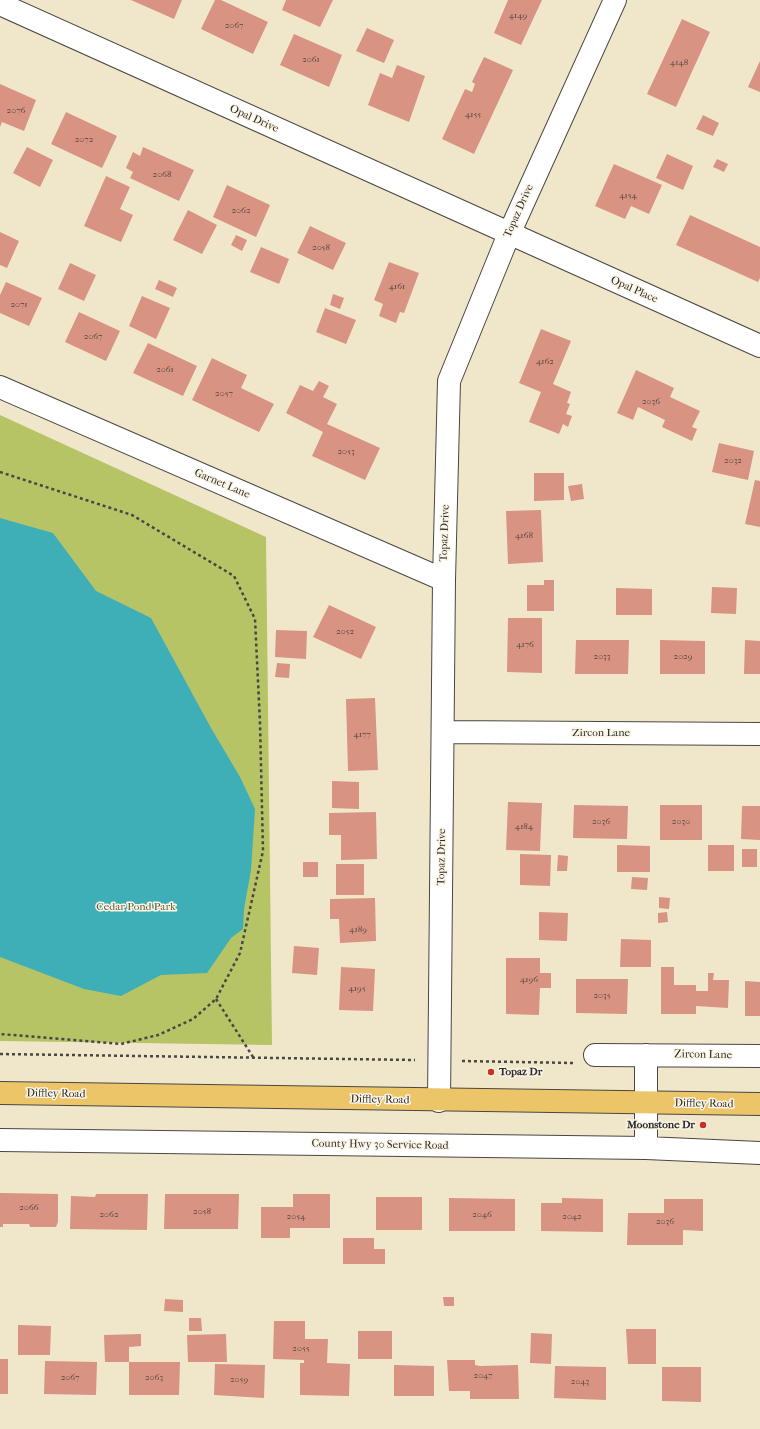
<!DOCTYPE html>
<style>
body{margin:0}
canvas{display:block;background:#f0e7ca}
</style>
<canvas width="760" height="1429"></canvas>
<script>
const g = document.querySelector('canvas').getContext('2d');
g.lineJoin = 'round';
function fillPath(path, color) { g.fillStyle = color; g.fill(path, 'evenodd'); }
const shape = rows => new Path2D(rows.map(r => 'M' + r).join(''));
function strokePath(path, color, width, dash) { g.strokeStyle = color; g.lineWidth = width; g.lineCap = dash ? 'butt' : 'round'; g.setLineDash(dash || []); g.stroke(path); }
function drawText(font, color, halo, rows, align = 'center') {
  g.font = font + ' "IM FELL French Canon",serif'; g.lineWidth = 3; g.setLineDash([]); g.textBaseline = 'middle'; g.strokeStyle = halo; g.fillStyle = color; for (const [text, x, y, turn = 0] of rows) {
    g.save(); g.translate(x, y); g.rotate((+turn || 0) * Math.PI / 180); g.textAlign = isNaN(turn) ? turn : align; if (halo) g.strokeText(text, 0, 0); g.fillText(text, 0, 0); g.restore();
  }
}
const green = shape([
 [0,415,266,537,272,1045,0,1041]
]);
const water = shape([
 [0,518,53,533,96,591,151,618,211,728,240,777,255,809,251,870,244,909,243,929,231,938,207,973,161,975,121,996,84,989,0,957]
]);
const building = shape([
 [131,0,182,0,174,19],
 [215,0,221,0,268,22,253,54,201,29],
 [286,0,333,0,320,27,282,10],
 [508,0,542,0,521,45,494,33],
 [682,19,710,32,676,107,647,94],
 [367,28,394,40,384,63,356,51],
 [294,34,342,55,329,87,280,65],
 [484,57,513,70,474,154,442,139,465,89,472,92,475,84,472,82],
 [760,61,760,92,748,87],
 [397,65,425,76,409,122,368,105,380,73,392,78],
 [0,84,36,100,24,131,2,122,0,127],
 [66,112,117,136,102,168,51,144],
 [703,115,719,123,713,136,696,129],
 [27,147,53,160,40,187,13,173],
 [143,147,194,170,179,201,130,178,133,172,126,168,133,152,140,156],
 [667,154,693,166,683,190,656,178],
 [717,159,728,164,724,172,713,167],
 [614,164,662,185,649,214,631,206,625,219,595,206],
 [106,176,130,187,120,209,133,215,121,242,84,226],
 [227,185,270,205,256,237,213,217],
 [188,210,217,225,202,254,173,240],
 [690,215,760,247,760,278,758,282,676,245],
 [310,226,346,243,333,270,297,253],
 [0,232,19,241,7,268,0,265],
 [236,235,247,240,242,251,231,245],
 [261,247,289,259,279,284,250,272],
 [389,262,419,273,404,313,400,312,396,323,379,316,383,304,374,300],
 [70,263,96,275,84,301,58,289],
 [159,280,177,288,173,297,155,289],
 [6,282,42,298,29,326,0,313,0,295],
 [333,294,344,298,340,309,330,305],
 [142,296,170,308,156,339,129,326],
 [325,308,356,320,346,344,316,332],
 [79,312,120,331,106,361,65,342],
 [541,329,571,341,553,384,571,392,567,403,570,404,566,414,572,416,568,427,563,424,559,434,529,422,541,392,519,383],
 [148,343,197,366,183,396,133,373],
 [212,358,247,375,241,388,274,404,259,432,192,400],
 [636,370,674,388,670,397,700,411,692,427,697,429,692,441,662,427,665,420,638,407,633,420,617,413],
 [319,381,329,386,323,397,337,404,327,424,380,448,365,480,312,456,323,432,286,413,300,385,313,391],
 [719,443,754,451,748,480,712,472],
 [534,473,564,473,564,500,534,501],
 [755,480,760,481,760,527,745,524],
 [582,484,584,499,571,501,568,486],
 [541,510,543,562,508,564,506,511],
 [544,580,554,580,554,611,527,611,527,585,544,585],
 [712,587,737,588,736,614,711,613],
 [616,588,652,589,652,615,616,615],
 [329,605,376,627,361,659,313,637],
 [508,618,542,618,542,673,507,672],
 [276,630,307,631,306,659,275,657],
 [576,640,629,640,628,674,575,674],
 [660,640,705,641,705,674,660,674],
 [745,640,760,641,760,674,744,674],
 [277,663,290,664,289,678,275,677],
 [375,698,378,770,348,771,346,699],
 [332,781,359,782,359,809,332,808],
 [508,802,542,803,540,851,506,850],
 [574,805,628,806,627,839,573,838],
 [660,805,702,805,702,840,660,840],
 [742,806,760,806,760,840,741,839],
 [376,812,377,859,341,860,341,835,329,835,329,813],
 [617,845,650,846,650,872,617,872],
 [708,845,734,845,734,871,708,871],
 [742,849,757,849,757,867,742,867],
 [520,854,551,855,550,886,520,885],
 [558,855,568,856,567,871,557,871],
 [303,862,318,862,318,877,303,877],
 [336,864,364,864,364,895,336,895],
 [632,877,648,878,647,890,631,889],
 [659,897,670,898,669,909,659,908],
 [375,898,376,941,340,943,339,919,330,919,330,899],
 [539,912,568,913,567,941,539,940],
 [667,912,668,922,658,923,658,913],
 [621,939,651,940,651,967,620,967],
 [294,946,319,948,317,975,292,973],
 [506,958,540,958,540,973,551,973,551,988,540,988,539,1015,506,1014],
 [341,967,375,969,373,1011,339,1010],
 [661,967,674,967,674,985,696,985,696,991,708,991,708,973,714,973,713,980,729,980,728,1008,696,1006,696,1014,661,1014],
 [576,979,628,979,627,1014,576,1013],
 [745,981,760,982,760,1016,745,1016],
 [0,1193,58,1194,58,1222,56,1227,30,1227,29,1224,3,1224,3,1227,0,1227],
 [96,1194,148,1194,147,1230,70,1229,71,1196,95,1197],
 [165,1194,239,1194,238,1229,164,1229],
 [293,1194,330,1194,330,1228,290,1228,290,1238,261,1238,261,1207,293,1207],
 [376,1197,422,1197,422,1230,376,1230],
 [449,1198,515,1199,515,1231,449,1231],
 [562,1198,603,1199,603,1232,541,1231,541,1203,562,1203],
 [664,1199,703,1199,703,1231,683,1230,683,1245,627,1245,628,1213,664,1213],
 [343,1238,374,1238,374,1249,385,1249,385,1264,343,1264],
 [443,1297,454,1297,454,1306,444,1306],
 [165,1299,183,1300,183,1312,164,1311],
 [189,1318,201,1318,202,1331,189,1331],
 [274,1321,305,1321,305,1339,328,1339,327,1363,350,1364,349,1396,300,1395,300,1363,304,1363,304,1360,273,1359],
 [18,1325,51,1326,50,1355,18,1355],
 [626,1329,656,1329,656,1364,628,1364],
 [358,1331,392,1331,392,1359,358,1359],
 [531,1333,552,1334,551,1364,530,1363],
 [141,1334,141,1346,129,1347,129,1362,105,1362,104,1335],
 [226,1334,227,1362,188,1362,187,1335],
 [0,1359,8,1359,8,1394,0,1394],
 [447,1360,475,1360,475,1365,480,1366,518,1365,519,1399,470,1399,470,1391,449,1391],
 [45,1361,97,1362,96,1395,44,1394],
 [129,1362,180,1362,179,1395,129,1395],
 [215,1364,265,1365,264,1398,214,1395],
 [394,1365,434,1366,434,1396,394,1396],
 [555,1366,606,1367,606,1400,554,1398],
 [662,1367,701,1367,701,1402,662,1401]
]);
const path = shape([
 [0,472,132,515,234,576,255,619,260,723,263,851,240,953,216,999,193,1019,158,1035,121,1044,0,1034],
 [216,999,253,1057],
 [0,1054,415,1060],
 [462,1061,573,1063]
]);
const minor = shape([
 [0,4,760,346],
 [0,387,444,580],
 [443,732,760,734],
 [595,1055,760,1056],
 [439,1101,444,580,449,381,509,234,615,0],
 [0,1140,646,1148,760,1153],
 [646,1148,646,1055]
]);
const major = shape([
 [0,1093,760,1104]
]);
const markers = [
 [491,1072,4,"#c8321e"],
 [703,1125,4,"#c8321e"]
];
const numberNames = [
 ["4149",518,16],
 ["2067",234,26],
 ["2061",311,60],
 ["4148",679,63],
 ["2076",16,111],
 ["4155",473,115],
 ["2072",84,140],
 ["2068",162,175],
 ["4154",628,196],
 ["2062",241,211],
 ["2058",321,248],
 ["4161",397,287],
 ["2071",19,305],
 ["2067",93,337],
 ["4162",545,362],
 ["2061",165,370],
 ["2057",224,394],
 ["2036",651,402],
 ["2053",346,452],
 ["2032",733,461],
 ["4168",524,536],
 ["2052",345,632],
 ["4176",525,645],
 ["2033",602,657],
 ["2029",683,657],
 ["4177",362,735],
 ["2036",601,822],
 ["2030",681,822],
 ["4184",524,827],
 ["4189",358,930],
 ["4196",529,980],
 ["4195",357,989],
 ["2035",602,996],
 ["2066",29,1208],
 ["2058",202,1212],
 ["2062",109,1215],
 ["2046",482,1215],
 ["2054",296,1217],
 ["2042",572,1217],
 ["2036",665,1222],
 ["2055",301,1349],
 ["2047",483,1376],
 ["2067",70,1378],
 ["2063",154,1378],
 ["2059",239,1380],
 ["2043",580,1382]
];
const streetNames = [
 ["Opal Drive",254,119,24],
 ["Topaz Drive",519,211,-66],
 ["Opal Place",634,290,24],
 ["Garnet Lane",222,484,23],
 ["Topaz Drive",445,533,-88],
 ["Zircon Lane",601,733],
 ["Topaz Drive",442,857,-89],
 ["Zircon Lane",703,1055,1],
 ["Diffley Road",56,1094,1],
 ["Diffley Road",380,1100,1],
 ["Diffley Road",704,1104,1],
 ["County Hwy 30 Service Road",380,1145,1]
];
const parkNames = [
 ["Cedar Pond Park",136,907]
];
const poiNames = [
 ["Topaz Dr",499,1072],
 ["Moonstone Dr",695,1125,"right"]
];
fillPath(green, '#b6c466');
fillPath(water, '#3eaeb7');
fillPath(building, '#d89383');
strokePath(minor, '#494743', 24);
strokePath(major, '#494743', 24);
strokePath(path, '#494743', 2.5, [3, 3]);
strokePath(minor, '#fff', 22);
strokePath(major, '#edc569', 22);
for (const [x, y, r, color] of markers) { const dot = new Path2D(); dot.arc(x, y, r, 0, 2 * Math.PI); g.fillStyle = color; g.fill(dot); strokePath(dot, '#fcf5e5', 1.5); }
drawText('9px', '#564541', null, numberNames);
drawText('11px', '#2b2b2b', '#fcf5e5', streetNames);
drawText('11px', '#55593d', '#fcf5e5', parkNames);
drawText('bold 11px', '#2b2b2b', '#fcf5e5', poiNames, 'left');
</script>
